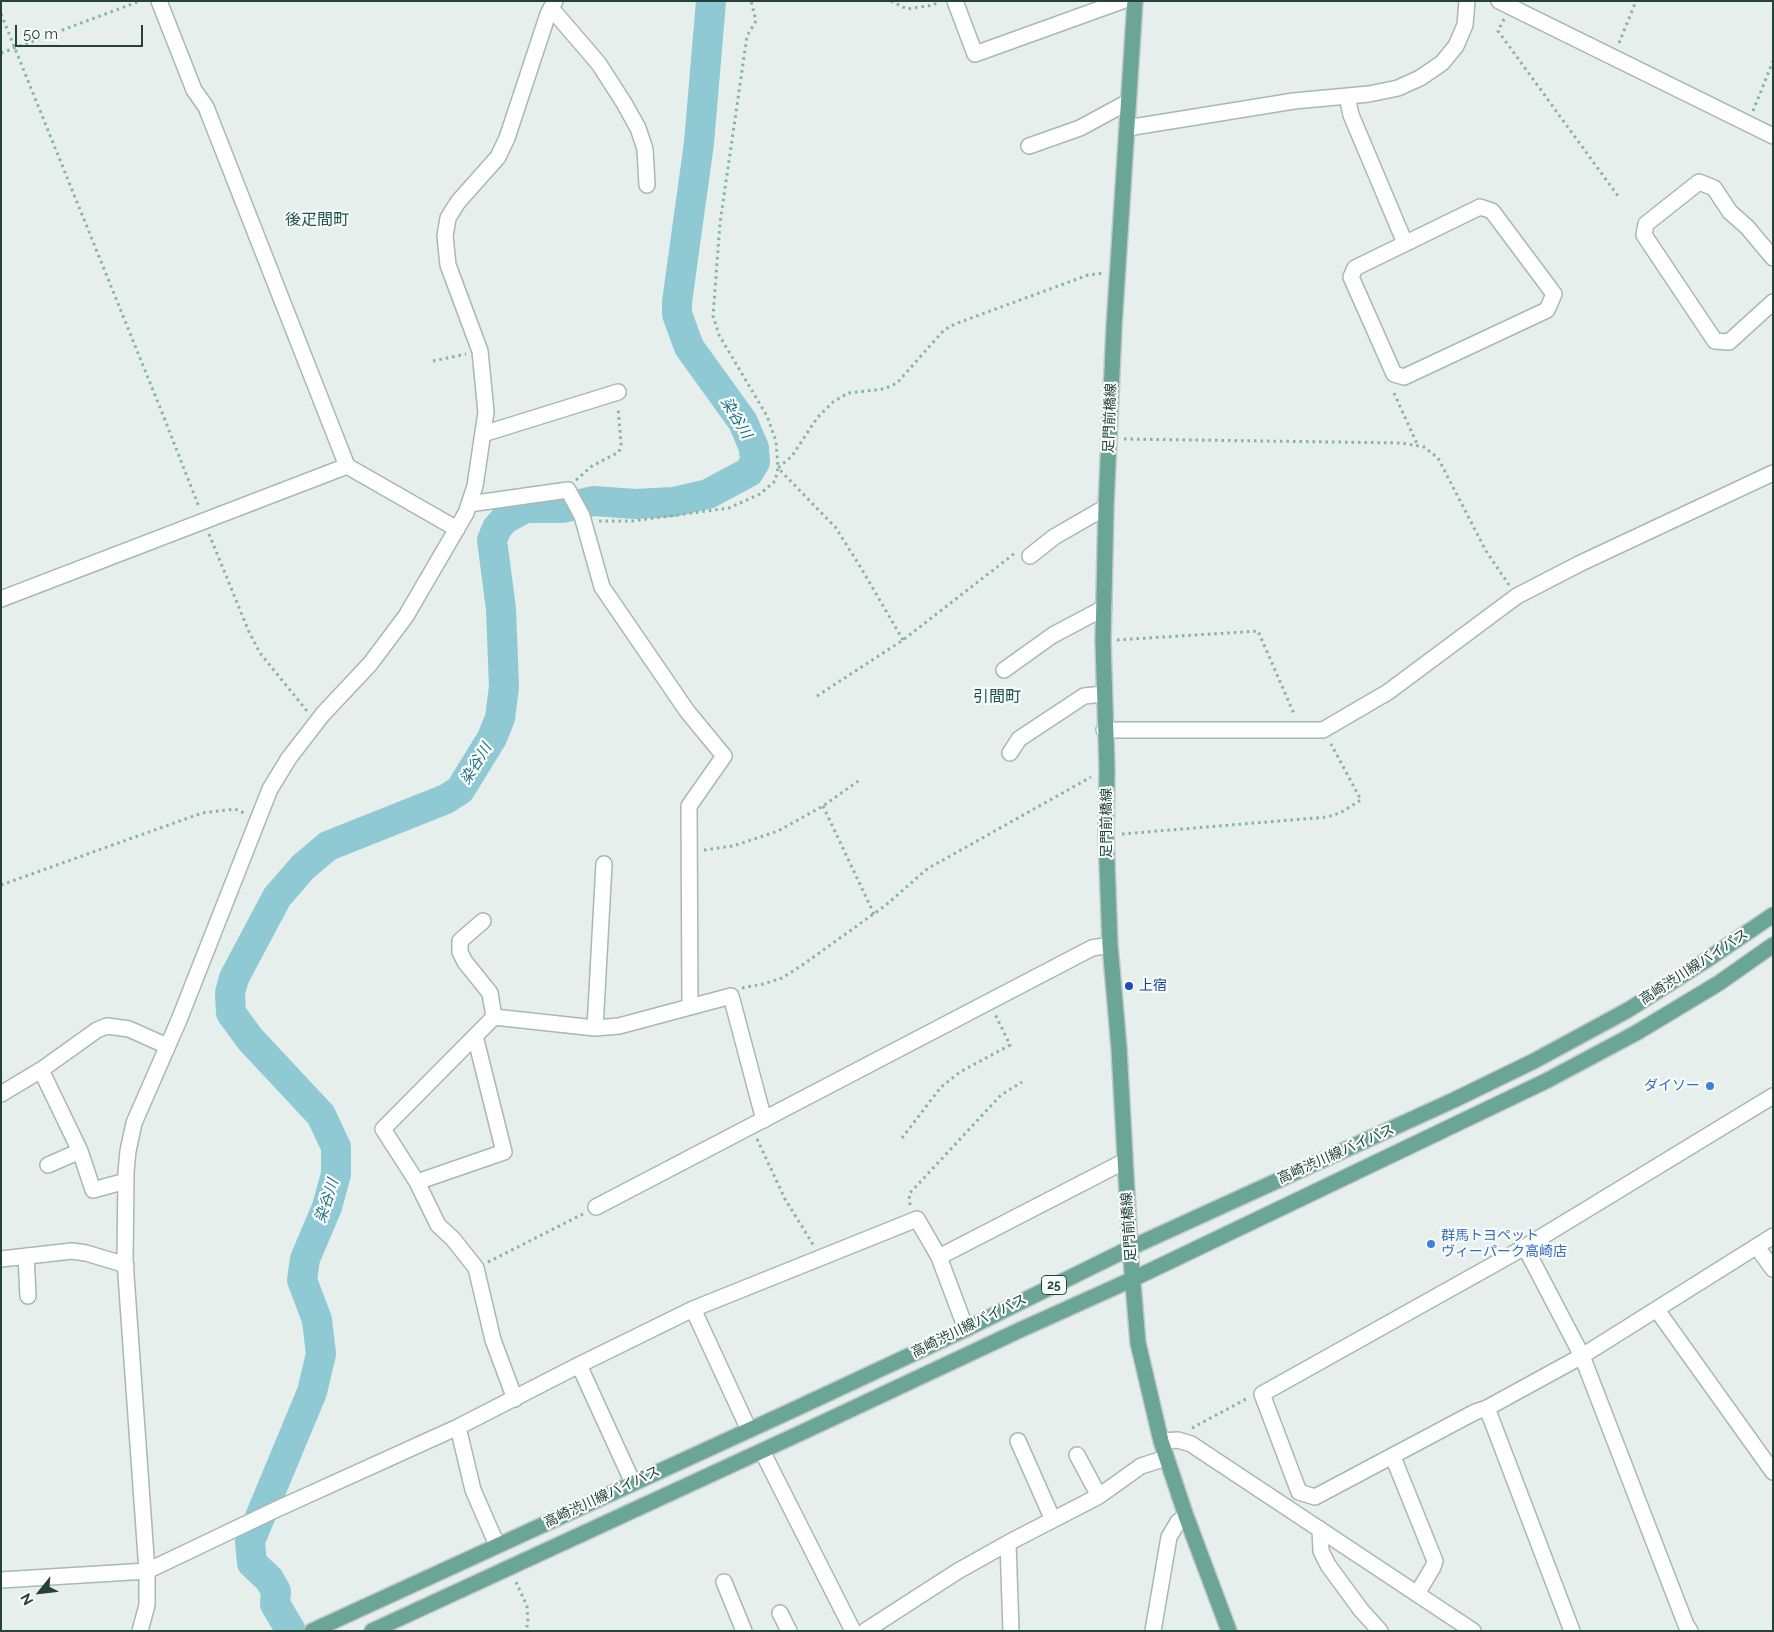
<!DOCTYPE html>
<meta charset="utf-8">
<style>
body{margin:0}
#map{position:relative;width:1774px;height:1632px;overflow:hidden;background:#e6efeb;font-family:Raleway,sans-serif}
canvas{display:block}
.frame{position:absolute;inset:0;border:2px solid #24423a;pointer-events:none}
.north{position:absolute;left:15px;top:1567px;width:50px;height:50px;-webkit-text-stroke:4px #f7fbf9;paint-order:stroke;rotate:241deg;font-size:14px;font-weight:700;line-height:20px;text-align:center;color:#24423a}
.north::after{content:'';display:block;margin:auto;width:18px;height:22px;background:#24423a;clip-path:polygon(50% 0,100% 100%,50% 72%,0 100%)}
.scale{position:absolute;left:15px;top:25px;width:128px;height:22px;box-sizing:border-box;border:2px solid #24423a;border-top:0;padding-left:6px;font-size:15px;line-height:18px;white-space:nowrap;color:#24423a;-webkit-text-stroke:4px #f7fbf9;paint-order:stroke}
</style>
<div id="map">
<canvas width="1774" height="1632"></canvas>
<div class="frame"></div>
<div class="north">N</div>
<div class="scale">50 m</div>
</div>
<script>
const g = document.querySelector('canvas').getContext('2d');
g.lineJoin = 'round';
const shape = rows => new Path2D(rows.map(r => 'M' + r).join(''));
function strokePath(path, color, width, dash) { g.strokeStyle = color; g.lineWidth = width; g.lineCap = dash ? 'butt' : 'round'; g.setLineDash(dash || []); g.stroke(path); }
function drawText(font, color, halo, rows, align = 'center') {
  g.font = font + ' Raleway,"Noto Sans JP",sans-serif'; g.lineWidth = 4.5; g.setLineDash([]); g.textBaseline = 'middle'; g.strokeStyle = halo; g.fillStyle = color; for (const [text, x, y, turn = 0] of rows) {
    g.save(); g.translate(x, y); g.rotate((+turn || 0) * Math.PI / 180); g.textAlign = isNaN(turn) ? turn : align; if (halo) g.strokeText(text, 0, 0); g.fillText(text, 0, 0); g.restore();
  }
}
const river = shape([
 [291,1631,275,1604,276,1591,269,1579,252,1563,250,1541,312,1392,321,1354,317,1320,302,1280,305,1259,327,1207,336,1174,336,1147,321,1115,250,1039,231,1013,230,993,234,978,277,897,303,867,328,846,446,799,460,790,492,738,500,718,504,687,501,609,492,540,497,528,505,519,525,508,563,508,593,501,636,504,673,502,708,494,749,472,755,462,754,448,743,422,689,347,677,314,677,302,699,143,711,1]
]);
const path = shape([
 [891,1,907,9,934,5,938,1],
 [1,14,161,410,199,507],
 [1504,19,1498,31,1618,196],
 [1619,43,1636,1],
 [1,53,140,1],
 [1753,111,1773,61],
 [433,361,466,354],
 [1394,393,1418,446],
 [1124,439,1402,443,1424,447,1438,458,1486,551,1509,585],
 [576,480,592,466,619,452,621,445,618,407],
 [599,521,633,521,729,508,760,494,775,481,778,468,776,441,767,416,719,335,713,316,720,223,747,36,756,21,751,1],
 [209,534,249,632,260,653,307,711],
 [903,640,861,568,836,528,778,468,792,456,817,418,833,402,848,393,884,389,897,383,944,330,955,324,1088,275,1104,273],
 [1117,640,1258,631,1295,716],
 [817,696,903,640,1015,553],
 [823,806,874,914],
 [1122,834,1327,817,1340,813,1361,800,1331,744],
 [704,850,733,846,778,831,823,806,861,779],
 [1,885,202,813,235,809,244,813],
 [742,988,763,984,782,978,801,966,886,905,927,869,1091,777],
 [902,1138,941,1087,960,1072,1010,1045,995,1014],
 [757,1139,785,1199,814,1246],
 [910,1205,909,1194,1001,1095,1022,1082],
 [488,1262,583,1214],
 [1192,1428,1248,1398],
 [516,1582,527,1606,528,1622,526,1631]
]);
const minor = shape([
 [159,1,194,90,206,107,347,466],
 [955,1,975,54,1122,1],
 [1499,1,1773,136],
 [551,8,599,64,624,103,638,128,645,149,647,185],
 [1347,96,1351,115,1405,243],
 [1127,128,1294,101,1369,94,1398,88,1420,78,1442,63,1456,46,1465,25,1467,1],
 [1029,146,1080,128,1128,102],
 [1480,207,1492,211,1554,294,1547,310,1404,377,1394,374,1351,277,1355,268,1480,207],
 [1773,258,1747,227,1730,212,1714,188,1699,182,1646,224,1644,235,1715,341,1729,342,1773,302],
 [483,434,618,392],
 [469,504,568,490,582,516,602,587,687,711,724,756,689,806,690,1007],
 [1030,556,1054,537,1106,507],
 [1,599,347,466,457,529],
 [1004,670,1053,635,1104,608],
 [1104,730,1323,730,1388,692,1517,596,1581,563,1773,473],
 [1010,753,1019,739,1084,696,1104,694],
 [483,921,460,941,460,952,465,962,490,993,494,1017],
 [595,1028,604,864],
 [41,1070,80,1151,93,1190,126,1181],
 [1,1094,41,1070,97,1030,107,1026,129,1029,167,1046],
 [48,1165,80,1151],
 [417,1182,504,1152,475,1036],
 [596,1207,1092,948,1110,945],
 [1525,1247,1582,1356,1686,1625,1690,1631],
 [1757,1247,1773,1269],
 [26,1256,28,1296],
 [939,1257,966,1329],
 [1,1259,72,1251,86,1253,126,1265],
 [693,1309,749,1430],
 [1657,1310,1773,1472],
 [579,1365,633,1483],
 [515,1399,493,1340,476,1268,453,1239,438,1225,417,1182,383,1129,494,1017,595,1028,619,1026,731,996,764,1120],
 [1487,1408,1475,1412,1315,1497,1299,1492,1262,1394,1525,1247,1773,1096],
 [458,1427,473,1490,497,1545],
 [1018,1441,1053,1520],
 [1161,1441,1178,1440,1191,1444,1473,1631],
 [762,1451,853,1631],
 [1077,1455,1099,1496],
 [1393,1457,1435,1561,1433,1567,1417,1594],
 [1320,1529,1321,1551,1328,1565,1361,1610,1380,1631],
 [1008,1543,1011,1631],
 [1,1580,147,1571,277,1509,458,1427,579,1365,693,1309,917,1219,939,1257,1125,1161],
 [724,1582,744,1631],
 [780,1613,789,1631],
 [140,1631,147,1605,147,1571,125,1261,126,1172,128,1151,134,1123,179,1020,270,789,289,758,323,714,370,664,406,616,466,513,475,486,486,412,480,351,448,265,445,236,448,218,458,202,498,157,507,138,548,14,555,1],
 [865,1631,958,1571,1008,1543,1099,1496,1141,1466,1166,1458],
 [1153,1631,1169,1537,1178,1522,1186,1516],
 [1572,1631,1487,1408,1582,1356,1773,1236]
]);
const major = shape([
 [1135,1,1114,327,1106,507,1103,641,1107,769,1106,835,1110,945,1119,1048,1130,1248,1138,1343,1161,1441,1186,1516,1229,1631],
 [312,1631,795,1409,966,1329,1130,1248,1454,1100,1534,1061,1628,1010,1705,961,1773,915],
 [372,1631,805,1431,1020,1330,1133,1279,1546,1081,1636,1033,1719,983,1773,945]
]);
const markers = [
 [1129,986,5,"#1a4fb4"],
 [1710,1086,5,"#3f7fe0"],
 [1431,1244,5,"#3f7fe0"]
];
const shields = [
 [1054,1285,25]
];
const shieldNames = [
 ["25",1054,1285]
];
const streetNames = [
 ["足門前橋線",1110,418,-88],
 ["足門前橋線",1107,823,-90],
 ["高崎渋川線バイパス",1694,967,-33],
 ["高崎渋川線バイパス",1336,1154,-24],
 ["足門前橋線",1129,1227,-94],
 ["高崎渋川線バイパス",969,1326,-26],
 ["高崎渋川線バイパス",602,1497,-25]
];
const transitNames = [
 ["上宿",1139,986]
];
const shopNames = [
 ["ダイソー",1700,1086],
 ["群馬トヨペット",1441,1236,"left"],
 ["ヴィーパーク高崎店",1441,1252,"left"]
];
const waterNames = [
 ["染谷川",736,418,59],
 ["染谷川",476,764,-58],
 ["染谷川",327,1201,-72]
];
const quarterNames = [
 ["後疋間町",317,220],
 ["引間町",997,697]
];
strokePath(river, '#8ec9d4', 30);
strokePath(minor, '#a8b8b2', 18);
strokePath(major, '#c2cac8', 18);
strokePath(path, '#86b3a5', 3, [2.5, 4]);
strokePath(minor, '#fff', 15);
strokePath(major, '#6aa596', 15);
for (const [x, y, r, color] of markers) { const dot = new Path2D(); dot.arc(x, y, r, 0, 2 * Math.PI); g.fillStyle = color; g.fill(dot); strokePath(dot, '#f7fbf9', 2); }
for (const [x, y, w] of shields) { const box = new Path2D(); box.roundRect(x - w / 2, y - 9.5, w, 19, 4); g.fillStyle = '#f7fbf9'; g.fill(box); strokePath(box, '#24423a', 1); }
drawText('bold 12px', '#24423a', null, shieldNames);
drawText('14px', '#24423a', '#f7fbf9', streetNames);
drawText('14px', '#164399', '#f7fbf9', transitNames, 'left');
drawText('14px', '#366cbe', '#f7fbf9', shopNames, 'right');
drawText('italic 15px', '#1c6f80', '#f7fbf9', waterNames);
drawText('16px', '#1f5548', '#f7fbf9', quarterNames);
</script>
